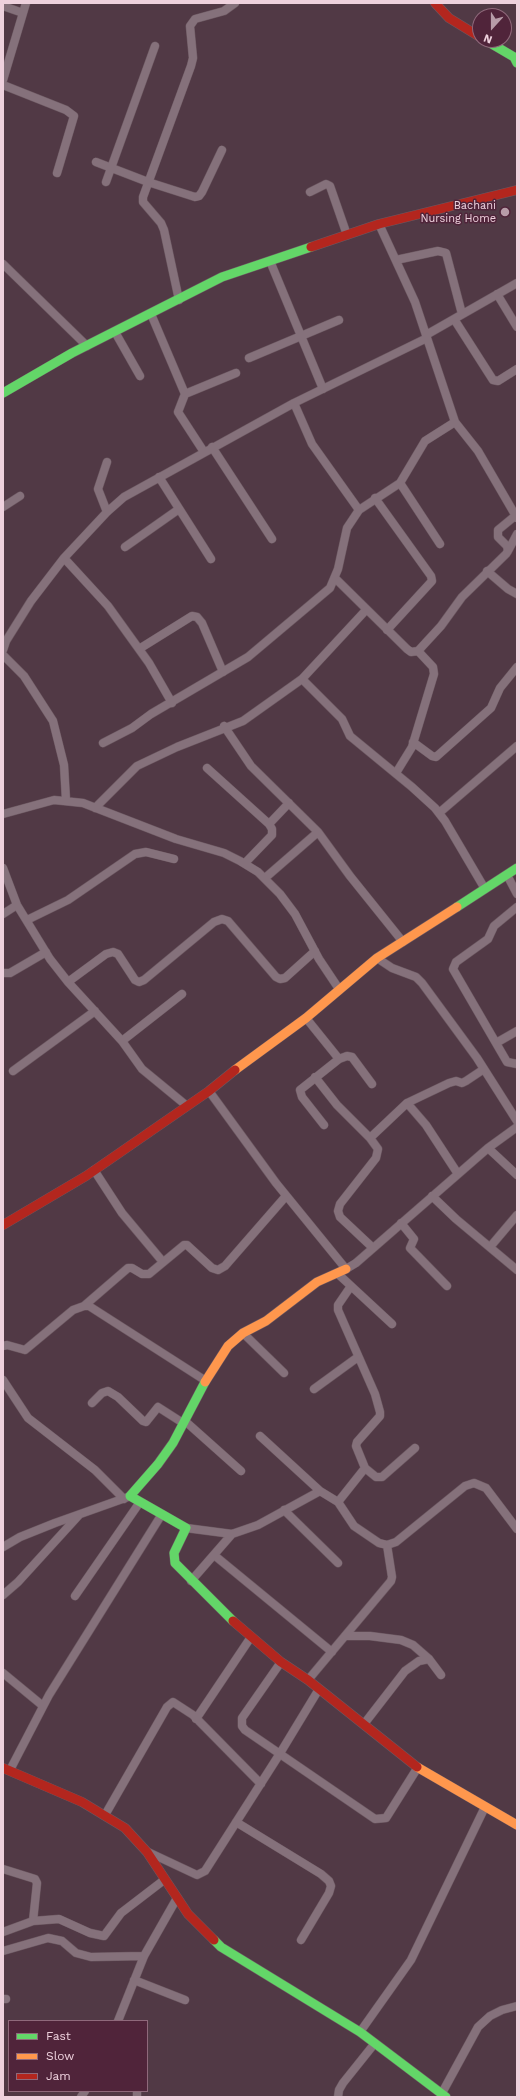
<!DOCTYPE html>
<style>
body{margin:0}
#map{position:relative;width:520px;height:2100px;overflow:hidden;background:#513945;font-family:"Work Sans",sans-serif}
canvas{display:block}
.frame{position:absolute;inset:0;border:4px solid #eed1dd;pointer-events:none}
.legend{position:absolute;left:8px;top:2020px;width:140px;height:72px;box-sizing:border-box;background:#50243a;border:1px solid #8f697b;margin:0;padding:5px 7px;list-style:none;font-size:12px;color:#eed1dd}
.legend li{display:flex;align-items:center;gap:8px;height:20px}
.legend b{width:20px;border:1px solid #8f697b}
.north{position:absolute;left:472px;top:8px;width:40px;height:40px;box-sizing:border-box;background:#50243a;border:1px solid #8f697b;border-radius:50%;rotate:201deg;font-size:11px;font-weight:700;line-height:16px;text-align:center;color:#eed1dd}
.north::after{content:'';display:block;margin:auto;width:14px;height:18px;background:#b79ca8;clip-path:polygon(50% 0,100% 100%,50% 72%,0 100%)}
</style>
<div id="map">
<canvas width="520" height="2100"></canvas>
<div class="frame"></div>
<ul class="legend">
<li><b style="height:5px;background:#63d668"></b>Fast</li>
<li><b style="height:5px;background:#ff974d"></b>Slow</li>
<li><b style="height:5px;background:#b3261e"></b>Jam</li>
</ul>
<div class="north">N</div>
</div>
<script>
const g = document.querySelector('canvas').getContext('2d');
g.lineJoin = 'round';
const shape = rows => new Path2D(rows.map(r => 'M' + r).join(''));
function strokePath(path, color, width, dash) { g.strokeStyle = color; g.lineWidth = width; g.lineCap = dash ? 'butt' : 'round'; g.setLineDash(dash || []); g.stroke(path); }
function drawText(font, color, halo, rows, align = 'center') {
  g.font = font + ' "Work Sans",sans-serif'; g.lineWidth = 3; g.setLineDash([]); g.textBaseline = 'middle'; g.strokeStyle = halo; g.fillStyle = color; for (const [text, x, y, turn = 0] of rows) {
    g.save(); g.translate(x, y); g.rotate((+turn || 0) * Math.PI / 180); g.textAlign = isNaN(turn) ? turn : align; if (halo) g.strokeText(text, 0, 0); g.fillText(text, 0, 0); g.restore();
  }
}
const street = shape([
 [3,6,23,13],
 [3,80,26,3],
 [3,85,66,110,74,116,57,173],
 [96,162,148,182,195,197,199,196,202,192,222,150],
 [106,182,155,46],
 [310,192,326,184,330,186,347,235],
 [379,224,415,302,455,422,478,451,517,518],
 [396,260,438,251,446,253,462,314],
 [270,261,323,389],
 [3,264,87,346],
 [497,294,517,327],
 [179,300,164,230,161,223,143,202,143,197,191,66,193,58,190,26,195,19,224,11,235,3],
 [151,314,185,394,178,412,204,452],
 [454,319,493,380,498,381,517,369],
 [115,332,140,376],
 [426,335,517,283],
 [249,358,339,320],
 [185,394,236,373],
 [294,403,312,444,359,510],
 [212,447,272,539],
 [107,462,98,489,107,512],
 [159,477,211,559],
 [400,483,440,544],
 [375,498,431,576,432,581,387,630],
 [3,507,20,496],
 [125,547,179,509],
 [508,551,517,534],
 [64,558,108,606,149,663,172,703],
 [487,571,508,589,517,594],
 [336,579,407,649,411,652,418,651,441,626,462,597,506,554,508,551,507,546,498,537,498,530,515,516],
 [139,649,192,616,197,617,202,623,223,672],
 [3,650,6,641,31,601,64,558,107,512,124,497,294,403,427,338],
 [3,655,24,676,53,721,64,765,66,800],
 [302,679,342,719,350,736,412,787,435,808,445,821,485,889],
 [224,726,251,766,318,832],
 [413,742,432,756,436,757,491,708,500,688,517,667],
 [103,743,132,728,151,714,248,657,330,588,338,569,347,528,359,510,400,483,425,441,455,422],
 [207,768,269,824,272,829,272,835,245,863],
 [396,773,412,747,434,674,433,667,418,651],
 [95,808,137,766,177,747,243,721,302,679,366,610],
 [439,813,517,746],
 [3,814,54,800,83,803,176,839,224,853,240,861,258,872,280,894,295,914,319,959,339,989],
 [269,824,289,803],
 [3,868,17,905,50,959,68,982,122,1041,142,1069,187,1106],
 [507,875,517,894],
 [265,878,318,832,350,876,403,942],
 [517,907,494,926,488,939,456,962,453,969,507,1062,517,1064],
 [3,914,17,905],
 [27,920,68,900,135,854,146,852,174,859],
 [377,958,392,968,416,977,422,983,477,1058,517,1121],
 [3,973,10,973,46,952],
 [68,982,106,954,113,952,118,954,135,980,139,982,144,980,214,922,222,919,228,921,276,977,280,979,285,978,315,951],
 [306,1018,339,1059,347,1056,352,1057,372,1084],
 [122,1041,182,994],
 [496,1043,517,1031],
 [13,1071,95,1011],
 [315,1077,337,1105,370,1138,378,1149,376,1158,340,1204,338,1211,340,1217,373,1248],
 [209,1091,276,1183,346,1269,356,1263,488,1148,517,1127],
 [407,1103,426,1125,458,1174],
 [324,1125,302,1097,300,1090,339,1059],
 [370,1138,407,1103,449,1083,456,1081,462,1083,466,1081,484,1069],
 [488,1148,517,1175],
 [94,1170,122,1213,163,1262],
 [432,1196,456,1219,517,1270],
 [401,1223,414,1239,410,1248,447,1286],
 [490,1247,517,1215],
 [337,1273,392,1324],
 [84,1306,128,1268,132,1268,142,1274,149,1274,184,1245,187,1245,212,1268,218,1270,225,1266,286,1196],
 [243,1333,284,1373],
 [3,1346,7,1345,25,1350,73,1310,84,1306,89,1306,206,1381],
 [3,1380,28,1418,95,1470,124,1499],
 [314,1389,358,1357],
 [92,1403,102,1393,108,1391,118,1397,143,1421,146,1422,158,1407,183,1423],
 [185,1421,241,1471],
 [260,1436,320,1491],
 [365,1468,376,1477,382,1477,415,1448],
 [338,1502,365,1468,356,1446,357,1442,380,1416,380,1412,375,1394,338,1310,338,1305,351,1286],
 [284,1510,338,1563],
 [186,1528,232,1534,258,1525,320,1491,338,1502,354,1526,379,1543,387,1545,396,1542,465,1486,474,1483,486,1488,517,1529],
 [3,1547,20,1537,55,1523,128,1497],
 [214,1555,332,1652],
 [191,1581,232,1534],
 [3,1595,18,1582,79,1515],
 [75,1596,140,1502],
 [345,1636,370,1636,401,1640,413,1645,429,1659,441,1675],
 [281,1662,242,1718,242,1726,245,1730,375,1819,386,1818,418,1767],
 [3,1673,43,1706],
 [308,1680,391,1581,392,1577,387,1545],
 [196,1719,251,1637],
 [364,1724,405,1671,419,1661,429,1659],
 [10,1770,49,1695,162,1514],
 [105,1815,167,1707,173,1702,193,1715,261,1784],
 [236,1822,321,1874,329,1881,331,1886,329,1893,301,1940],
 [148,1852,197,1875,205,1871,279,1755,319,1689],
 [3,1869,35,1879,37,1883,33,1921],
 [3,1932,33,1921,59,1919,90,1933,104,1936,121,1913,164,1880],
 [3,1951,48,1938,62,1941,76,1953,91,1957,144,1956],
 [134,1980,185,2000],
 [3,1999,6,1999],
 [118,2021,144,1956,177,1898],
 [360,2032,411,1960,485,1807],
 [442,2093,478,2027,490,2016,502,2010,517,2006],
 [81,2097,85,2091],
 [137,2097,137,2091],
 [338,2097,339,2090,343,2083,375,2043]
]);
const fast = shape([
 [485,40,514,57,517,63],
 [3,393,72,353,222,277,311,247],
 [457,907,517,868],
 [205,1382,173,1443,158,1464,130,1496,186,1528,174,1553,175,1563,233,1621],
 [214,1940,221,1947,360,2032,446,2097]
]);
const slow = shape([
 [235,1070,306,1018,377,958,457,907],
 [205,1382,228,1346,243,1333,266,1321,317,1282,346,1269],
 [417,1767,517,1825]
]);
const jam = shape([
 [435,3,449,18,480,37],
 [311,247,379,224,517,190],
 [3,1225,86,1176,209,1091,235,1070],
 [233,1621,281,1662,308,1680,417,1767],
 [3,1768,82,1802,125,1828,147,1852,188,1914,214,1940]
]);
const markers = [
 [505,212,5,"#b79ca8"]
];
const poiNames = [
 ["Bachani",496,206],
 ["Nursing Home",496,219]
];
strokePath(street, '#6c5861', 9);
strokePath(fast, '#6c5861', 10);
strokePath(slow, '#6c5861', 10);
strokePath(jam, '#6c5861', 10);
strokePath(street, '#85717b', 8);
strokePath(fast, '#63d668', 9);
strokePath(slow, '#ff974d', 9);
strokePath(jam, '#b3261e', 9);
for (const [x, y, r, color] of markers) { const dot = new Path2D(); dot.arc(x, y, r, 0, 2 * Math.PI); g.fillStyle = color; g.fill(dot); strokePath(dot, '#50243a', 1.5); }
drawText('11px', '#eed1dd', '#50243a', poiNames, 'right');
</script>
